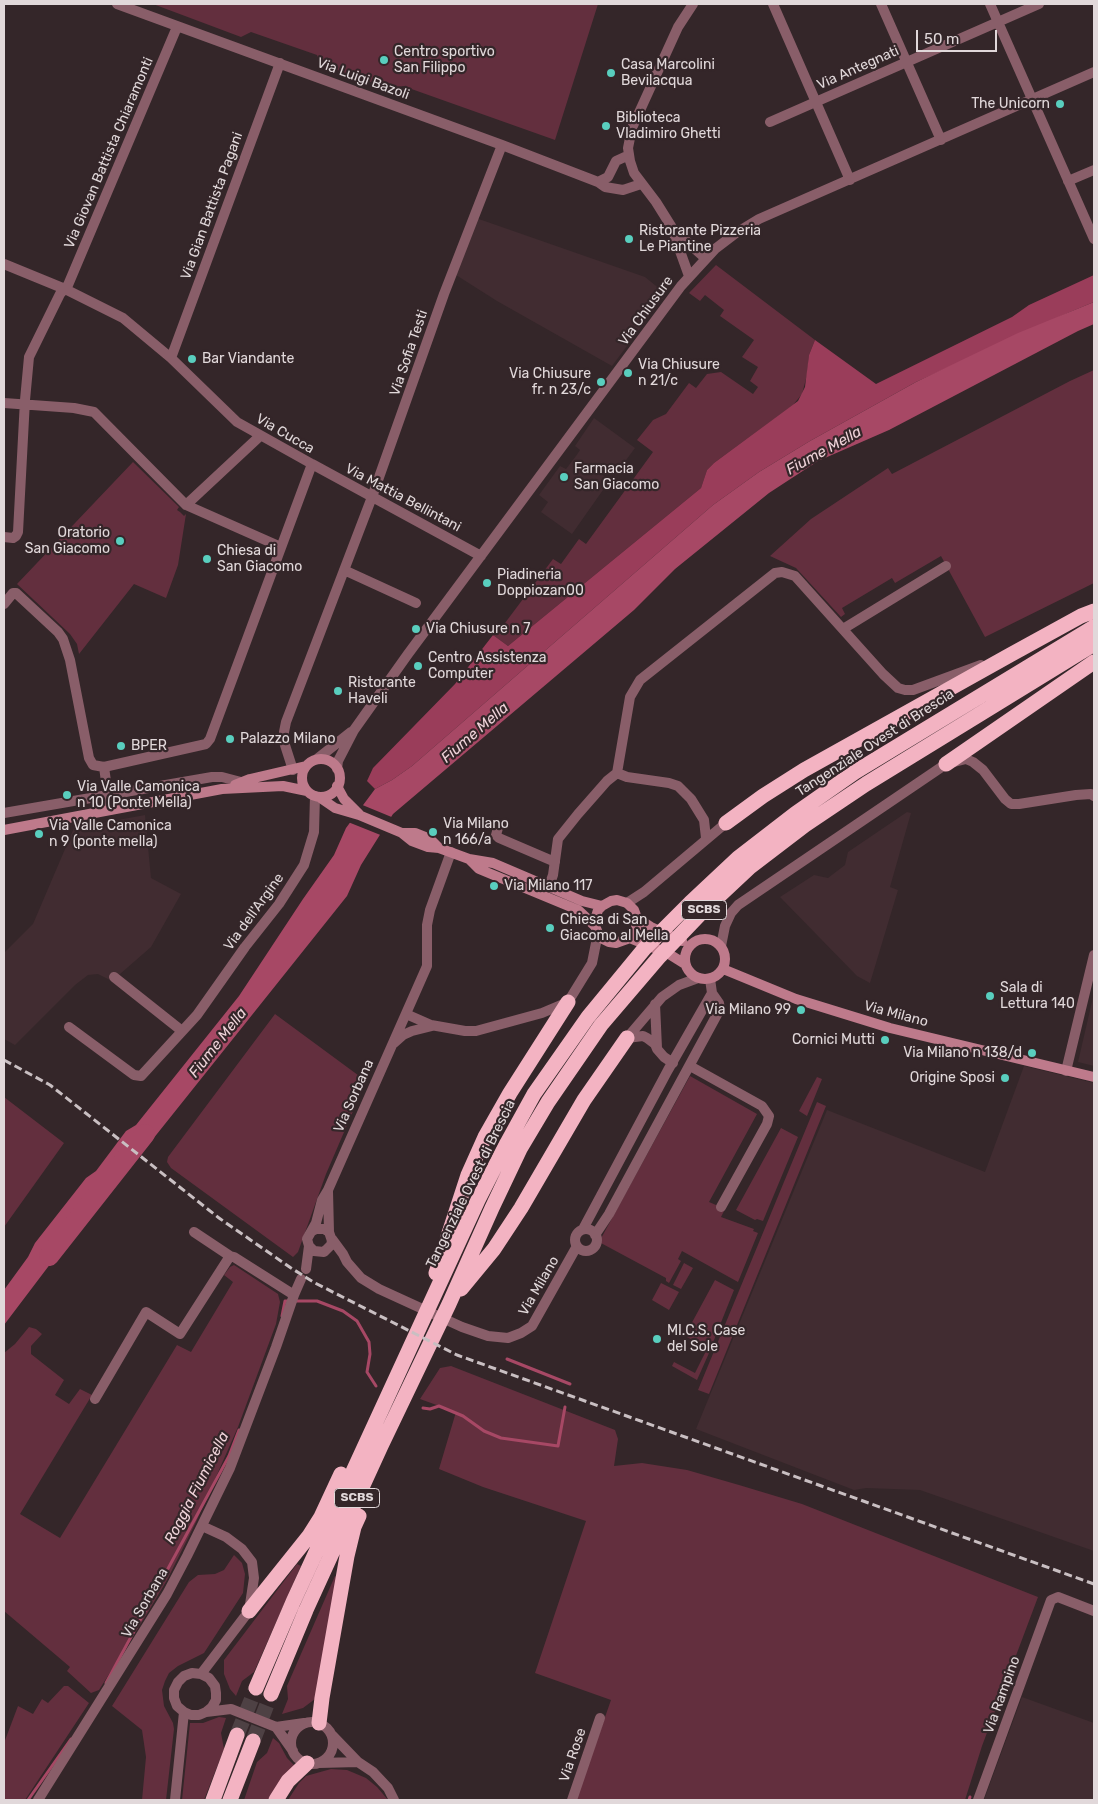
<!DOCTYPE html>
<style>
body{margin:0}
#map{position:relative;width:1098px;height:1804px;overflow:hidden;background:#342629;font-family:Rubik,sans-serif}
canvas{display:block}
.frame{position:absolute;inset:0;border:5px solid #e1d8da;pointer-events:none}
.scale{position:absolute;left:916px;top:30px;width:81px;height:22px;box-sizing:border-box;border:2px solid #e1d8da;border-top:0;padding-left:6px;font-size:15px;line-height:18px;white-space:nowrap;color:#e1d8da;-webkit-text-stroke:4px #342629;paint-order:stroke}
</style>
<div id="map">
<canvas width="1098" height="1804"></canvas>
<div class="frame"></div>
<div class="scale">50 m</div>
</div>
<script>
const g = document.querySelector('canvas').getContext('2d');
g.lineJoin = 'round';
function fillPath(path, color) { g.fillStyle = color; g.fill(path, 'evenodd'); }
const shape = rows => new Path2D(rows.map(r => 'M' + r).join(''));
function strokePath(path, color, width, dash) { g.strokeStyle = color; g.lineWidth = width; g.lineCap = dash ? 'butt' : 'round'; g.setLineDash(dash || []); g.stroke(path); }
function drawText(font, color, halo, rows, align = 'center') {
  g.font = font + ' Rubik,sans-serif'; g.lineWidth = 4.5; g.setLineDash([]); g.textBaseline = 'middle'; g.strokeStyle = halo; g.fillStyle = color; for (const [text, x, y, turn = 0] of rows) {
    g.save(); g.translate(x, y); g.rotate((+turn || 0) * Math.PI / 180); g.textAlign = isNaN(turn) ? turn : align; if (halo) g.strokeText(text, 0, 0); g.fillText(text, 0, 0); g.restore();
  }
}
const built = shape([
 [476,218,645,277,666,294,612,366,497,301,456,275],
 [594,418,635,448,615,475,605,468,601,474,610,480,572,534,541,512,548,502,539,495,560,466,566,469,576,456,580,450,575,446],
 [907,812,911,813,890,887,898,890,870,983,857,976,780,897,814,875,828,878,845,865,848,852],
 [145,815,151,878,181,894,151,947,112,981,98,974,88,975,75,985,15,1045,4,1039,4,953,33,924,74,828],
 [1094,993,1094,1066,1078,1062],
 [1024,1066,1094,1083,1093,1124,1094,1127,1094,1551,920,1490,866,1488,854,1490,696,1429,827,1110,985,1172],
 [1022,1697,1094,1723,1094,1800,984,1800]
]);
const green = shape([
 [153,4,598,4,555,140,403,86,391,89,320,64,317,55,251,32,241,37],
 [716,265,815,340,809,355,807,375,802,394,793,405,714,463,707,470,701,488,508,646,493,635,496,630,499,631,553,559,561,564,579,539,586,544,653,452,637,440,653,420,666,414,689,383,696,388,707,374,721,372,753,394,758,387,750,381,758,367,742,357,754,340,720,316,724,310,705,295,700,301,689,293],
 [1094,370,1094,583,985,637,941,556,895,583,892,578,842,608,845,614,841,617,796,568,770,556,811,519,888,468,892,474,1070,381],
 [133,462,179,507,177,510,180,512,184,516,186,514,178,565,166,598,134,584,79,654,77,644,70,634,17,584],
 [275,1014,366,1081,326,1174,298,1252,293,1257,171,1168,167,1162,168,1157],
 [690,1076,757,1114,709,1202,723,1208,722,1210,724,1211,721,1217,754,1229,753,1231,758,1233,738,1282,682,1251,678,1259,681,1261,669,1283,666,1281,666,1278,599,1242],
 [817,1077,822,1079,807,1116,799,1111],
 [4,1097,64,1143,4,1227],
 [817,1102,826,1106,709,1394,698,1390],
 [781,1128,798,1137,763,1221,757,1219,755,1220,736,1210],
 [684,1263,693,1268,681,1289,673,1285],
 [234,1265,278,1294,280,1302,276,1324,238,1427,196,1522,167,1580,148,1612,99,1690,91,1693,67,1671,70,1667,4,1611,4,1353,15,1344,29,1327,36,1329,42,1334,31,1346,31,1354,64,1380,55,1395,69,1404,80,1389,92,1395,20,1514,60,1538,177,1345,191,1352,233,1282,224,1275,230,1267],
 [715,1280,734,1290,710,1350,687,1337,691,1329,689,1328],
 [661,1283,679,1292,669,1310,652,1300],
 [706,1351,709,1353,697,1380,672,1366,674,1362,695,1373],
 [451,1366,615,1430,618,1439,614,1466,642,1463,687,1470,739,1485,802,1504,1038,1597,982,1746,965,1800,576,1800,611,1700,535,1673,586,1521,483,1487,439,1469,456,1412,420,1399,440,1368],
 [234,1555,242,1563,245,1574,243,1593,204,1653,178,1666,169,1673,165,1681,162,1690,164,1706,173,1723,174,1729,166,1800,142,1800,146,1757,142,1730,112,1706,189,1582,198,1575,215,1574,224,1570],
 [297,1564,301,1566,254,1672,242,1681,236,1696,230,1689,224,1674,224,1660],
 [335,1576,338,1578,315,1699,303,1708,282,1714,288,1699,287,1686],
 [64,1686,68,1686,89,1703,25,1800,4,1800,4,1743,18,1706,33,1714,42,1699,48,1703],
 [219,1717,226,1718,221,1733,224,1749,204,1800,182,1800,190,1723,203,1723],
 [273,1738,279,1743,287,1758,296,1767,272,1800,244,1800,257,1762,267,1753],
 [331,1769,347,1770,366,1778,377,1787,388,1800,288,1800,299,1783,306,1776]
]);
const forest = shape([
 [1094,275,1094,302,1070,312,916,382,810,441,759,472,713,505,412,766,392,780,375,789,367,781,373,768,455,684,493,635,508,646,701,488,707,470,714,463,798,401,805,387,809,355,815,340,876,384,1012,317,1029,305]
]);
const water = shape([
 [1094,302,1094,324,1078,331,889,430,818,461,769,493,675,569,634,610,393,814,361,865,347,896,145,1149,128,1155,121,1160,115,1172,98,1192,88,1210,68,1230,59,1246,54,1259,4,1325,4,1290,28,1257,35,1243,86,1178,96,1171,126,1131,136,1125,239,996,303,899,334,855,346,828,375,789,392,780,412,766,713,505,759,472,810,441,916,382,1018,333]
]);
const pier = shape([
 [360,804,394,818,383,836,348,822]
]);
const stream = shape([
 [282,1316,285,1301,317,1301,343,1311,357,1321,369,1342,370,1354,367,1372,376,1386],
 [507,1359,570,1384],
 [423,1408,430,1409,439,1406,463,1416,484,1431,501,1438,558,1446,565,1407],
 [106,1683,229,1456,239,1430],
 [28,1800,71,1739],
 [969,1800,970,1797]
]);
const river = shape([
 [49,1256,145,1134]
]);
const highwayTunnel = shape([
 [237,1735,256,1688],
 [253,1741,271,1694]
]);
const street = shape([
 [117,4,502,145,598,182,605,187,623,190,641,184],
 [773,4,850,180],
 [881,4,941,140],
 [990,4,1094,239],
 [770,122,1039,4],
 [1068,181,1094,170],
 [598,182,608,177,616,161,629,155],
 [673,229,705,258],
 [4,264,65,289,123,318,171,358,237,422,312,464,210,739,206,744,104,767,93,765,89,758,70,660,63,639,58,632,16,593,13,593,4,604],
 [689,276,671,226,656,202,634,173,630,161,628,148,632,128,678,27,693,4],
 [171,358,280,63],
 [4,403,74,408,94,412,186,505,281,547],
 [312,464,481,556],
 [186,505,260,436],
 [4,537,13,538,16,536,18,532,25,400,29,357,60,294,68,285,177,27],
 [344,570,416,603],
 [843,629,946,566],
 [317,759,351,732],
 [104,767,110,810],
 [337,769,338,761,354,730,408,654,681,286,715,249,736,233,759,219,1094,72],
 [293,770,284,742,284,732,286,722,372,497,444,294,502,145],
 [617,773,630,697,640,680,775,573,782,572,795,576,883,674,898,688,905,690,913,690,981,665],
 [617,773,627,777,669,783,678,786,691,799,704,820,706,838],
 [4,813,212,777,222,777,241,782],
 [498,828,496,835,499,838,555,862],
 [549,886,553,875,558,839,578,814,607,781,617,773],
 [627,903,644,892,726,823],
 [721,946,725,926,731,913,738,905,946,764,966,759,973,762,983,770,1005,799,1011,804,1019,804,1076,795,1091,794,1094,796],
 [114,977,182,1031],
 [655,1004,657,1048],
 [406,1014,431,1025,465,1031,476,1031,542,1013,568,1002,592,963,598,933],
 [69,1027,134,1075,141,1076,197,1015,245,947,279,904,304,865,314,832,315,796],
 [627,1038,662,997,679,985,698,978],
 [627,1038,643,1036,647,1038,655,1044,657,1049,664,1057,673,1063],
 [394,1043,403,1035,412,1031,432,1026],
 [690,1066,762,1106,769,1116,767,1124,721,1207],
 [1066,1071,1094,955],
 [328,1191,329,1232],
 [583,1229,668,1070,712,993],
 '575 1240a11 11 0 1 1 22 0a11 11 0 1 1-22 0Z',
 [194,1232,230,1256],
 [595,1235,609,1214,720,1009,719,1003,712,993,710,979],
 [332,1239,343,1254,347,1262,361,1278,379,1289,462,1327,488,1336,508,1338,521,1333,532,1326,577,1246],
 [309,1246,314,1251,324,1252,331,1245,332,1241,329,1232,324,1229,316,1229,312,1231],
 [306,1269,309,1246,307,1239,316,1223,322,1200,328,1190,427,966,427,925,430,910,451,852],
 [95,1399,146,1312,180,1334,230,1256,234,1257,294,1295],
 [201,1674,249,1611,254,1578,252,1562,242,1549,226,1537,202,1526],
 [206,1712,212,1707,216,1700,216,1693,215,1686,209,1678,201,1674,192,1673,184,1676,178,1682,174,1690,174,1698,177,1706,184,1712,191,1715,199,1715,206,1712,231,1709,276,1727,293,1751],
 '291 1743a21 21 0 1 1 42 0a21 21 0 1 1-42 0Z',
 [276,1727,304,1723],
 [332,1735,358,1762,373,1772,388,1788,394,1800],
 [319,1763,358,1762],
 [38,1800,167,1594,187,1556,230,1468,276,1347,294,1295,301,1279],
 [175,1800,184,1712],
 [572,1800,600,1718],
 [978,1800,1051,1600,1058,1597,1094,1611]
]);
const secondary = shape([
 '302 778a19 19 0 1 1 38 0a19 19 0 1 1-38 0Z',
 [235,785,250,779,306,766],
 [337,786,344,799,359,814],
 [319,797,335,808,359,815,402,833,412,841,428,847,439,848,469,859,493,863,582,901,602,906],
 [4,830,222,789,283,786,307,791],
 [402,833,415,833,430,839,439,848],
 [469,859,479,869,578,910,595,926,598,933,603,939,609,942,616,943,630,938,636,930,637,918,634,910,627,903,617,900,611,901,602,906,598,910,595,920,595,926],
 [637,918,651,927,682,941],
 [630,938,669,954,685,964],
 '685 959a20 20 0 1 1 40 0a20 20 0 1 1-40 0Z',
 [723,969,796,999,890,1028,1094,1077]
]);
const highway = shape([
 [946,764,1094,662],
 [726,823,763,796,804,770,1010,655,1081,616,1094,611],
 [436,1273,468,1175,485,1137,510,1093,568,1002],
 [461,1289,494,1249,521,1208,584,1100,627,1038],
 [249,1611,309,1536,321,1517,341,1474],
 [256,1688,293,1602,478,1200,507,1143,534,1094,588,1017,644,949,690,903,738,858,795,814,855,772,1094,627],
 [271,1694,306,1610,381,1446,449,1304,492,1208,520,1149,548,1102,601,1025,660,956,703,911,750,867,805,825,866,784,1094,644],
 [319,1723,322,1698,347,1556,354,1527,359,1516],
 [213,1800,237,1735],
 [230,1800,253,1741],
 [276,1800,288,1781,307,1763]
]);
const rail = shape([
 [4,1060,50,1085,219,1218,291,1268,315,1283,457,1355,1094,1584]
]);
const markers = [
 [384,60,5,"#59cebe"],
 [611,73,5,"#59cebe"],
 [1060,104,5,"#59cebe"],
 [606,126,5,"#59cebe"],
 [629,239,5,"#59cebe"],
 [192,359,5,"#59cebe"],
 [628,373,5,"#59cebe"],
 [601,382,5,"#59cebe"],
 [564,477,5,"#59cebe"],
 [120,541,5,"#59cebe"],
 [207,559,5,"#59cebe"],
 [487,583,5,"#59cebe"],
 [416,629,5,"#59cebe"],
 [418,666,5,"#59cebe"],
 [338,691,5,"#59cebe"],
 [230,739,5,"#59cebe"],
 [121,746,5,"#59cebe"],
 [67,795,5,"#59cebe"],
 [433,832,5,"#59cebe"],
 [39,834,5,"#59cebe"],
 [494,886,5,"#59cebe"],
 [550,928,5,"#59cebe"],
 [990,996,5,"#59cebe"],
 [801,1010,5,"#59cebe"],
 [885,1040,5,"#59cebe"],
 [1032,1053,5,"#59cebe"],
 [1005,1078,5,"#59cebe"],
 [657,1339,5,"#59cebe"]
];
const shields = [
 [704,910,45],
 [357,1498,45]
];
const shieldNames = [
 ["SCBS",704,910],
 ["SCBS",357,1498]
];
const poiNames = [
 ["Centro sportivo",394,52],
 ["San Filippo",394,68],
 ["Casa Marcolini",621,65],
 ["Bevilacqua",621,81],
 ["The Unicorn",1050,104,"right"],
 ["Biblioteca",616,118],
 ["Vladimiro Ghetti",616,134],
 ["Ristorante Pizzeria",639,231],
 ["Le Piantine",639,247],
 ["Bar Viandante",202,359],
 ["Via Chiusure",638,365],
 ["n 21/c",638,381],
 ["Via Chiusure",591,374,"right"],
 ["fr. n 23/c",591,390,"right"],
 ["Farmacia",574,469],
 ["San Giacomo",574,485],
 ["Oratorio",110,533,"right"],
 ["San Giacomo",110,549,"right"],
 ["Chiesa di",217,551],
 ["San Giacomo",217,567],
 ["Piadineria",497,575],
 ["Doppiozan00",497,591],
 ["Via Chiusure n 7",426,629],
 ["Centro Assistenza",428,658],
 ["Computer",428,674],
 ["Ristorante",348,683],
 ["Haveli",348,699],
 ["Palazzo Milano",240,739],
 ["BPER",131,746],
 ["Via Valle Camonica",77,787],
 ["n 10 (Ponte Mella)",77,803],
 ["Via Milano",443,824],
 ["n 166/a",443,840],
 ["Via Valle Camonica",49,826],
 ["n 9 (ponte mella)",49,842],
 ["Via Milano 117",504,886],
 ["Chiesa di San",560,920],
 ["Giacomo al Mella",560,936],
 ["Sala di",1000,988],
 ["Lettura 140",1000,1004],
 ["Via Milano 99",791,1010,"right"],
 ["Cornici Mutti",875,1040,"right"],
 ["Via Milano n 138/d",1022,1053,"right"],
 ["Origine Sposi",995,1078,"right"],
 ["MI.C.S. Case",667,1331],
 ["del Sole",667,1347]
];
const streetNames = [
 ["Via Antegnati",858,68,-24],
 ["Via Luigi Bazoli",363,79,20],
 ["Via Giovan Battista Chiaramonti",109,153,-67],
 ["Via Gian Battista Pagani",212,206,-70],
 ["Via Chiusure",646,311,-54],
 ["Via Sofia Testi",409,353,-71],
 ["Via Cucca",285,434,30],
 ["Via Mattia Bellintani",403,498,28],
 ["Tangenziale Ovest di Brescia",875,743,-33],
 ["Via dell'Argine",254,912,-54],
 ["Via Milano",896,1014,15],
 ["Via Sorbana",354,1096,-66],
 ["Tangenziale Ovest di Brescia",471,1184,-64],
 ["Via Milano",539,1286,-60],
 ["Via Sorbana",145,1603,-60],
 ["Via Rampino",1002,1695,-70],
 ["Via Rose",573,1755,-71]
];
const waterNames = [
 ["Fiume Mella",824,451,-29],
 ["Fiume Mella",475,733,-41],
 ["Fiume Mella",218,1043,-52],
 ["Roggia Fiumicella",197,1488,-63]
];
fillPath(built, '#412c31');
fillPath(green, '#632f3e');
fillPath(forest, '#9a3d5a');
fillPath(water, '#a74865');
fillPath(pier, '#342629');
strokePath(stream, '#a74865', 3);
strokePath(river, '#a74865', 20);
strokePath(highwayTunnel, '#4e4144', 15, [15, 8]);
strokePath(street, '#895e69', 10);
strokePath(secondary, '#be7a8b', 10);
strokePath(highway, '#f3b3c2', 15);
strokePath(rail, '#c9bfc2', 3, [8, 4]);
for (const [x, y, r, color] of markers) { const dot = new Path2D(); dot.arc(x, y, r, 0, 2 * Math.PI); g.fillStyle = color; g.fill(dot); strokePath(dot, '#342629', 2); }
for (const [x, y, w] of shields) { const box = new Path2D(); box.roundRect(x - w / 2, y - 9.5, w, 19, 4); g.fillStyle = '#342629'; g.fill(box); strokePath(box, '#e1d8da', 1); }
drawText('bold 12px', '#e1d8da', null, shieldNames);
drawText('14px', '#e1d8da', '#342629', poiNames, 'left');
drawText('14px', '#e1d8da', '#342629', streetNames);
drawText('italic 15px', '#efd3d9', '#342629', waterNames);
</script>
